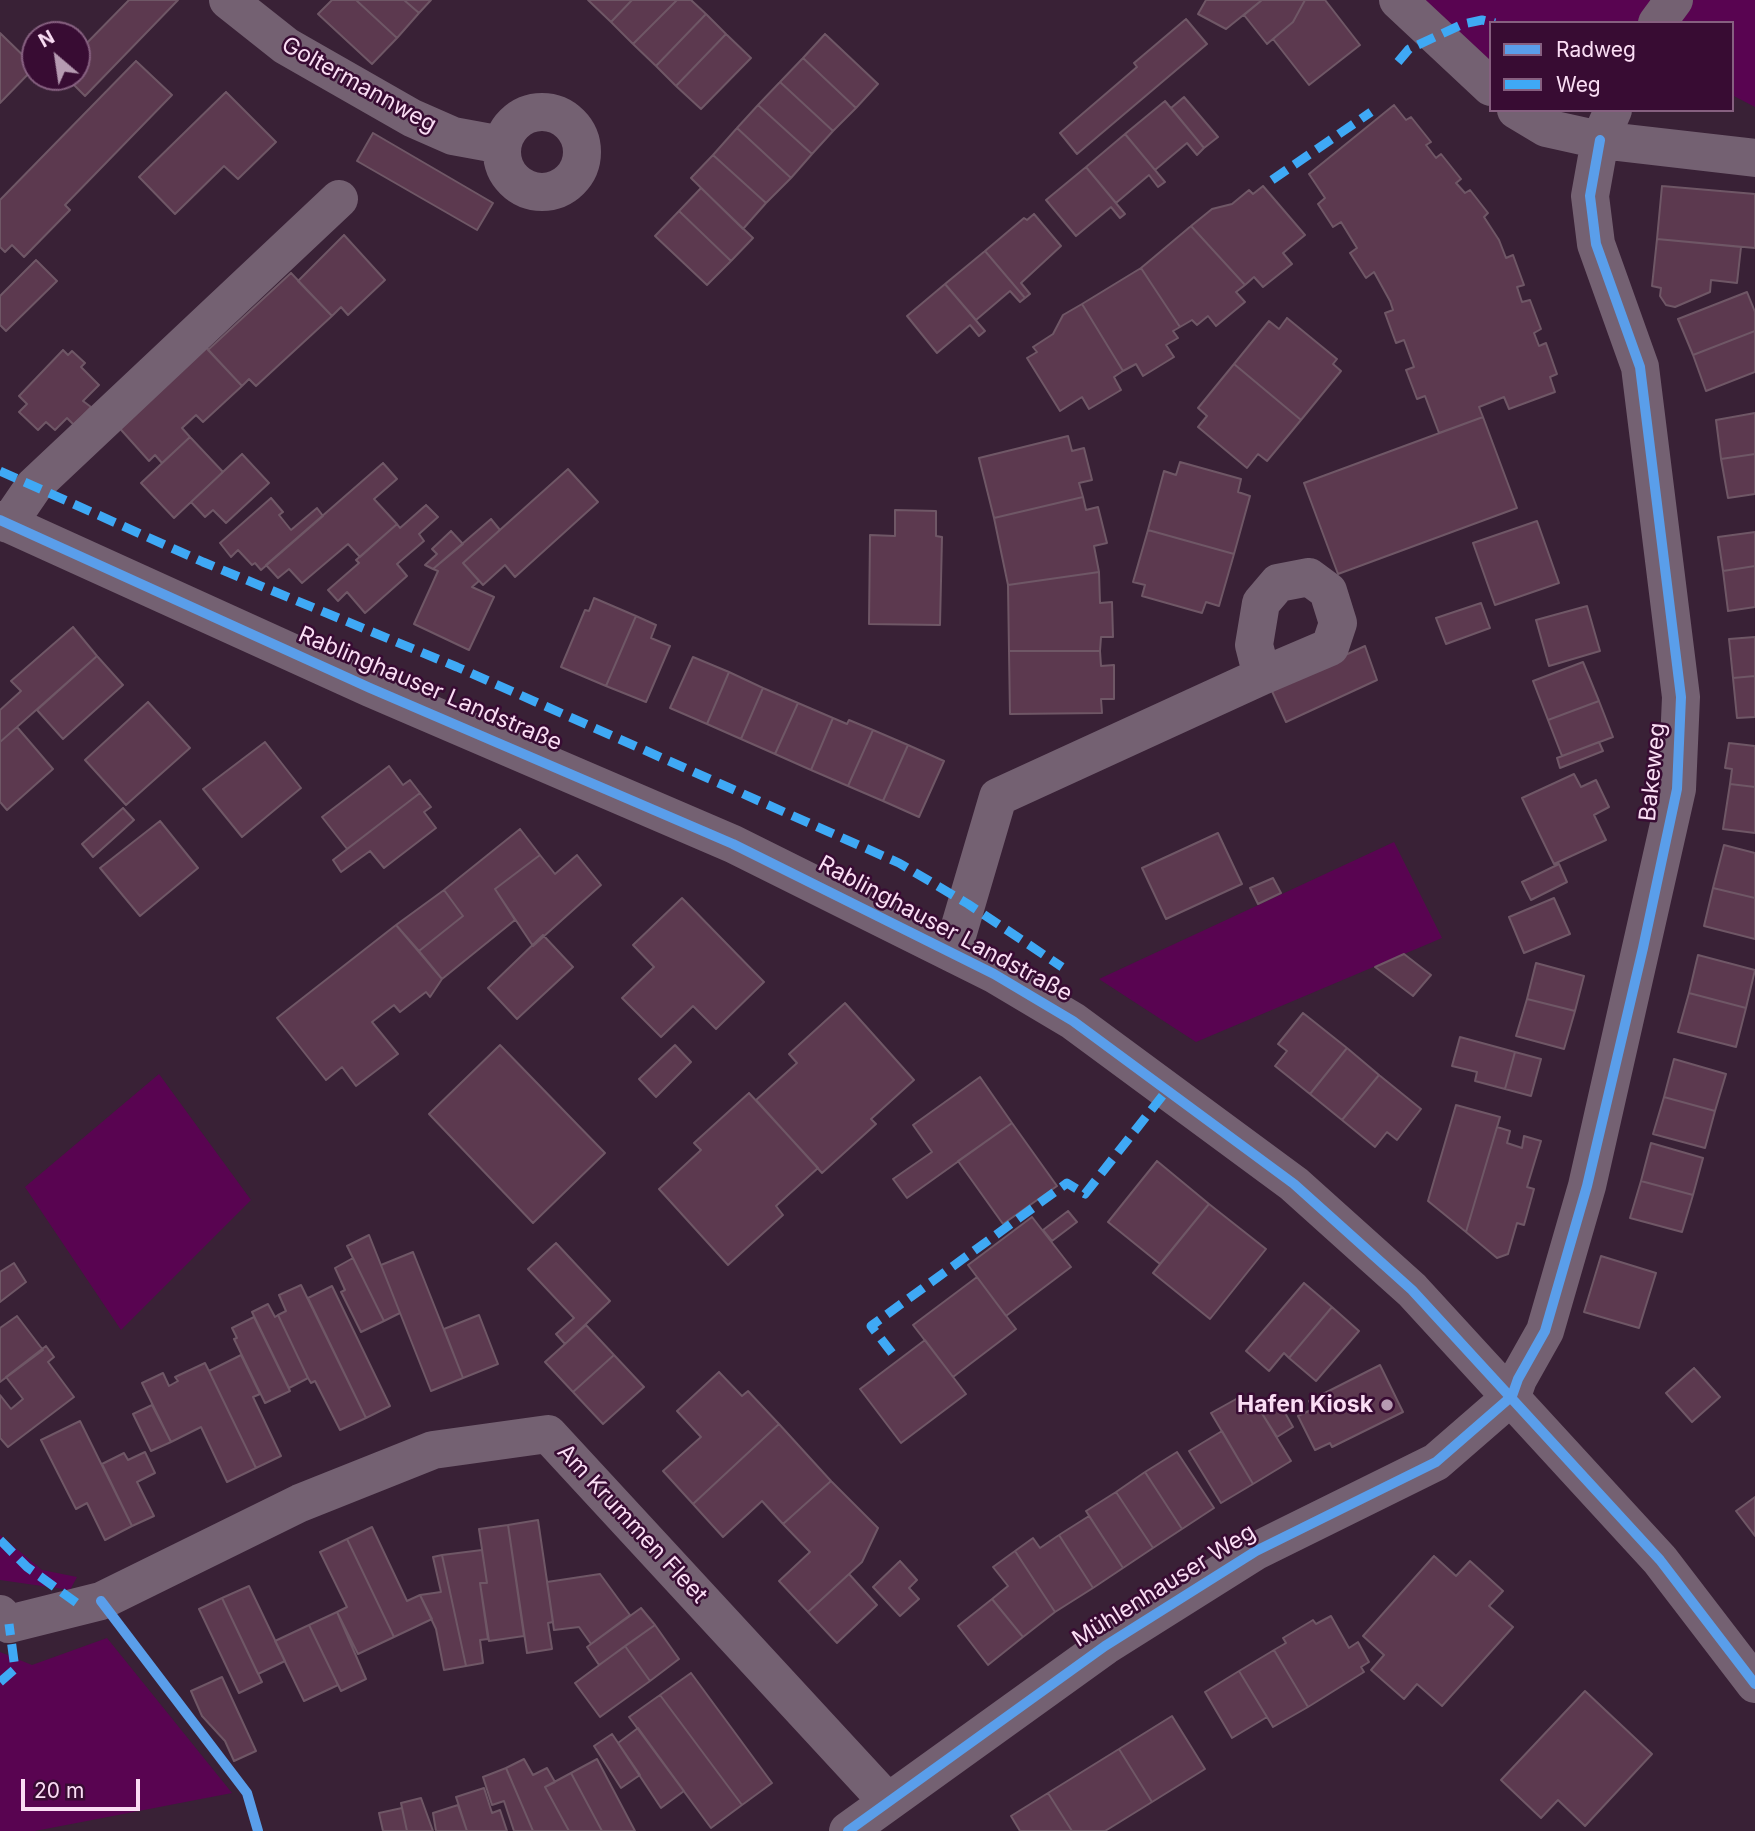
<!DOCTYPE html>
<meta charset="utf-8">
<style>
body{margin:0}
#map{position:relative;width:1755px;height:1831px;overflow:hidden;background:#392136;font-family:Inter,sans-serif}
canvas{display:block}
.legend{position:absolute;left:1489px;top:21px;width:245px;height:91px;box-sizing:border-box;background:#380c33;border:2px solid #866080;margin:0;padding:9px 12px;list-style:none;font-size:21px;color:#faddf4}
.legend li{display:flex;align-items:center;gap:14px;height:35px}
.legend b{width:35px;border:2px solid #866080}
.north{position:absolute;left:21px;top:21px;width:70px;height:70px;box-sizing:border-box;background:#380c33;border:2px solid #866080;border-radius:50%;rotate:331deg;font-size:19px;font-weight:700;line-height:28px;text-align:center;color:#faddf4}
.north::after{content:'';display:block;margin:auto;width:24px;height:32px;background:#b69bb2;clip-path:polygon(50% 0,100% 100%,50% 72%,0 100%)}
.scale{position:absolute;left:21px;top:1779px;width:119px;height:32px;box-sizing:border-box;border:4px solid #faddf4;border-top:0;padding-left:9px;font-size:21px;line-height:24px;white-space:nowrap;color:#faddf4;-webkit-text-stroke:5px #380c33;paint-order:stroke}
</style>
<div id="map">
<canvas width="1755" height="1831"></canvas>
<ul class="legend">
<li><b style="height:9px;background:#5a9eea"></b>Radweg</li>
<li><b style="height:9px;background:#3fa9f5"></b>Weg</li>
</ul>
<div class="north">N</div>
<div class="scale">20 m</div>
</div>
<script>
const g = document.querySelector('canvas').getContext('2d');
g.lineJoin = 'round';
function fillPath(path, color) { g.fillStyle = color; g.fill(path, 'evenodd'); }
const shape = rows => new Path2D(rows.map(r => 'M' + r).join(''));
function strokePath(path, color, width, dash) { g.strokeStyle = color; g.lineWidth = width; g.lineCap = dash ? 'butt' : 'round'; g.setLineDash(dash || []); g.stroke(path); }
function drawText(font, color, halo, rows, align = 'center') {
  g.font = font + ' Inter,sans-serif'; g.lineWidth = 5; g.setLineDash([]); g.textBaseline = 'middle'; g.strokeStyle = halo; g.fillStyle = color; for (const [text, x, y, turn = 0] of rows) {
    g.save(); g.translate(x, y); g.rotate((+turn || 0) * Math.PI / 180); g.textAlign = isNaN(turn) ? turn : align; if (halo) g.strokeText(text, 0, 0); g.fillText(text, 0, 0); g.restore();
  }
}
const green = shape([
 [1425,0,1755,0,1755,107,1732,95,1732,23,1491,23,1491,66],
 [1394,842,1442,938,1196,1042,1099,979],
 [159,1074,251,1200,121,1330,25,1187],
 [0,1535,42,1570,77,1577,70,1590,0,1580],
 [107,1638,232,1793,35,1831,0,1831,0,1652,32,1665]
]);
const building = shape([
 [129,0,178,0,85,96,66,77,77,77,77,53,129,0],
 [332,0,356,0,397,38,372,64,318,14,332,0],
 [356,0,404,0,419,13,397,38,356,0],
 [404,0,431,0,419,13,404,0],
 [588,0,632,0,611,22,588,0],
 [632,0,677,0,633,44,611,22,632,0],
 [677,0,691,0,706,14,656,66,633,44,677,0],
 [1206,0,1262,0,1226,29,1198,14,1206,0],
 [1262,0,1305,0,1293,22,1267,44,1244,15,1262,0],
 [1305,0,1325,0,1360,45,1309,85,1273,39,1293,22,1305,0],
 [706,14,726,34,676,86,656,66,706,14],
 [1186,19,1207,44,1077,154,1060,133,1137,67,1134,63,1186,19],
 [0,33,35,67,0,103,0,33],
 [726,34,751,58,701,109,676,86,726,34],
 [825,34,878,84,856,108,803,58,825,34],
 [803,58,856,108,833,131,780,82,803,58],
 [136,61,172,95,65,205,70,210,24,257,12,245,5,252,0,247,0,200,136,61],
 [780,82,833,131,812,154,758,105,780,82],
 [226,92,276,142,238,179,224,166,175,214,139,177,226,92],
 [1184,97,1218,137,1204,148,1171,108,1184,97],
 [1165,101,1204,148,1197,155,1187,143,1155,170,1125,134,1165,101],
 [758,105,812,154,791,178,737,128,758,105],
 [1394,105,1406,120,1411,117,1431,142,1426,145,1436,158,1441,154,1461,179,1456,183,1465,193,1470,190,1488,213,1484,217,1499,240,1506,258,1513,255,1524,285,1517,287,1522,302,1530,300,1541,329,1534,333,1539,346,1546,343,1557,374,1550,377,1555,392,1509,409,1504,397,1479,407,1483,417,1439,433,1425,396,1417,399,1406,370,1414,367,1404,340,1396,343,1385,313,1393,310,1390,301,1374,272,1366,278,1350,253,1357,248,1341,222,1333,227,1318,204,1325,198,1309,174,1394,105],
 [737,128,791,178,766,203,713,155,737,128],
 [373,133,493,203,477,230,357,161,373,133],
 [1125,134,1165,182,1158,187,1149,175,1116,203,1086,167,1125,134],
 [713,155,766,203,743,229,691,178,713,155],
 [1086,167,1125,214,1120,218,1111,207,1076,236,1046,200,1086,167],
 [1263,186,1305,235,1283,253,1292,264,1263,287,1254,277,1245,285,1191,226,1212,209,1232,204,1249,190,1253,194,1263,186],
 [1662,186,1755,194,1755,248,1657,239,1662,186],
 [701,188,753,238,731,261,679,211,701,188],
 [679,211,731,261,707,285,655,236,679,211],
 [1034,214,1061,246,1021,283,1030,294,1025,298,985,251,1024,218,1027,220,1034,214],
 [1191,226,1245,285,1236,292,1245,302,1216,326,1208,316,1197,325,1192,320,1180,327,1141,268,1191,226],
 [344,235,385,280,348,315,341,307,332,316,298,281,344,235],
 [1657,239,1741,247,1737,283,1711,280,1710,292,1675,307,1666,305,1660,296,1661,288,1652,286,1657,239],
 [985,251,1025,298,1020,302,1010,291,976,320,945,284,985,251],
 [36,260,57,281,6,331,0,325,0,296,36,260],
 [1141,268,1180,327,1173,331,1178,338,1166,345,1174,357,1143,376,1136,364,1123,371,1082,304,1141,268],
 [291,273,332,316,256,386,249,379,242,386,208,350,291,273],
 [945,284,985,331,979,336,970,325,937,353,907,316,945,284],
 [1747,292,1755,312,1755,331,1693,355,1678,319,1747,292],
 [1082,304,1123,371,1114,377,1121,390,1089,409,1082,397,1060,411,1027,358,1037,352,1033,347,1053,334,1063,315,1082,304],
 [1287,318,1337,359,1333,364,1341,371,1301,420,1234,364,1269,321,1279,329,1287,318],
 [1755,331,1755,372,1706,391,1693,355,1755,331],
 [201,342,242,386,203,422,196,415,182,428,190,437,162,463,155,455,149,461,115,423,201,342],
 [63,350,68,355,72,351,85,363,81,367,99,385,83,401,91,407,74,425,67,418,55,430,46,422,38,430,19,412,27,404,19,396,63,350],
 [1234,364,1301,420,1267,461,1258,454,1247,468,1198,427,1207,416,1198,408,1234,364],
 [1755,413,1755,454,1721,459,1716,420,1755,413],
 [1483,417,1517,508,1338,574,1304,483,1483,417],
 [1068,436,1072,451,1084,448,1092,480,1079,483,1083,497,994,518,979,458,1068,436],
 [190,437,223,472,174,518,141,483,190,437],
 [242,454,269,483,226,523,213,510,205,517,191,502,242,454],
 [1755,454,1755,494,1728,498,1721,459,1755,454],
 [1180,462,1241,479,1238,492,1250,496,1234,554,1148,530,1164,471,1176,475,1180,462],
 [383,463,397,479,374,499,397,524,360,557,348,544,302,583,289,569,278,578,266,565,383,463],
 [568,469,598,502,515,577,505,565,483,585,463,563,568,469],
 [1083,497,1086,510,1098,507,1107,543,1094,546,1099,572,1008,585,994,518,1083,497],
 [271,498,283,512,279,515,291,530,317,508,323,516,261,570,255,563,252,565,238,550,231,557,220,543,271,498],
 [426,505,438,517,419,534,424,541,397,564,407,576,365,613,347,592,338,601,328,590,359,563,356,560,397,524,400,528,426,505],
 [895,510,936,511,936,536,942,537,940,625,869,624,870,535,895,536,895,510],
 [491,519,500,530,463,563,479,581,472,587,494,597,469,650,414,624,438,571,433,569,491,519],
 [1537,521,1559,583,1495,605,1473,543,1537,521],
 [1148,530,1234,554,1219,606,1206,602,1202,613,1142,596,1145,585,1133,582,1148,530],
 [451,531,463,544,433,569,425,565,437,554,432,549,451,531],
 [1755,532,1755,566,1723,571,1718,537,1755,532],
 [1755,566,1755,607,1728,611,1723,571,1755,566],
 [1099,572,1100,603,1112,602,1113,637,1101,637,1100,651,1009,651,1008,585,1099,572],
 [594,598,636,616,606,686,561,667,585,610,589,611,594,598],
 [1481,603,1490,628,1446,644,1436,618,1481,603],
 [1587,606,1600,651,1549,666,1536,620,1587,606],
 [636,616,656,625,651,638,670,646,646,702,606,686,636,616],
 [73,627,97,656,0,742,0,710,21,691,11,681,73,627],
 [1755,637,1755,676,1733,678,1729,639,1755,637],
 [1365,646,1377,680,1286,722,1271,689,1365,646],
 [1009,651,1100,651,1101,666,1114,665,1114,699,1101,699,1102,713,1010,714,1009,651],
 [97,656,123,685,63,739,37,710,97,656],
 [693,657,729,672,707,724,670,708,693,657],
 [1583,662,1599,701,1548,720,1533,681,1583,662],
 [729,672,763,688,741,739,707,724,729,672],
 [1755,676,1755,717,1737,718,1733,678,1755,676],
 [763,688,798,703,775,754,741,739,763,688],
 [1599,701,1613,737,1562,756,1548,720,1599,701],
 [148,702,190,748,126,805,85,760,148,702],
 [798,703,833,718,811,770,775,754,798,703],
 [833,718,847,724,849,720,873,730,848,786,811,770,833,718],
 [17,727,53,769,7,810,0,802,0,742,17,727],
 [873,730,908,745,883,801,848,786,873,730],
 [265,742,301,788,242,837,203,789,265,742],
 [1599,742,1603,751,1560,768,1557,758,1599,742],
 [1729,743,1755,746,1755,787,1730,784,1732,769,1725,768,1729,743],
 [908,745,944,761,919,817,883,801,908,745],
 [389,766,403,785,410,780,420,793,347,849,322,817,389,766],
 [1574,774,1581,787,1596,780,1609,807,1594,815,1606,840,1554,864,1522,798,1574,774],
 [1730,784,1755,787,1755,833,1723,829,1730,784],
 [420,793,431,807,424,812,436,828,384,868,370,851,341,872,333,860,420,793],
 [123,808,134,820,93,857,82,844,123,808],
 [160,821,198,868,140,916,100,868,160,821],
 [520,829,540,855,495,889,515,920,442,979,419,951,463,916,444,890,520,829],
 [1218,833,1242,884,1166,919,1142,868,1218,833],
 [1724,845,1755,853,1755,898,1713,888,1724,845],
 [540,855,555,874,577,855,601,885,533,946,495,889,540,855],
 [1559,864,1567,882,1531,900,1522,882,1559,864],
 [1273,878,1281,893,1258,904,1250,888,1273,878],
 [1713,888,1755,898,1755,939,1704,926,1713,888],
 [444,890,463,916,419,951,396,925,444,890],
 [682,898,764,982,716,1029,693,1006,661,1037,622,998,654,967,633,945,682,898],
 [1554,898,1570,934,1524,953,1509,917,1554,898],
 [396,925,442,979,430,997,426,992,400,1012,394,1005,372,1022,398,1054,356,1086,342,1067,326,1080,277,1018,396,925],
 [543,935,573,967,517,1019,488,988,543,935],
 [1404,954,1431,975,1413,996,1375,967,1404,954],
 [1698,955,1755,970,1746,1008,1689,993,1698,955],
 [1536,963,1584,976,1575,1011,1527,999,1536,963],
 [1689,993,1746,1008,1736,1047,1678,1032,1689,993],
 [1527,999,1575,1011,1564,1049,1516,1036,1527,999],
 [845,1003,914,1080,871,1119,876,1124,822,1173,756,1100,797,1063,789,1054,845,1003],
 [1303,1013,1347,1048,1310,1094,1275,1066,1287,1051,1278,1044,1303,1013],
 [1460,1037,1515,1052,1505,1089,1475,1081,1477,1072,1452,1066,1460,1037],
 [500,1045,605,1153,533,1223,429,1114,500,1045],
 [675,1045,691,1062,656,1097,639,1079,675,1045],
 [1347,1048,1379,1075,1342,1120,1310,1094,1347,1048],
 [1515,1052,1541,1059,1531,1096,1505,1089,1515,1052],
 [1674,1059,1726,1074,1715,1111,1664,1097,1674,1059],
 [1379,1075,1421,1109,1397,1140,1387,1132,1375,1147,1342,1120,1379,1075],
 [980,1077,1012,1123,907,1198,893,1179,932,1152,913,1125,980,1077],
 [749,1093,818,1168,776,1206,783,1215,728,1265,659,1189,701,1150,694,1143,749,1093],
 [1664,1097,1715,1111,1705,1148,1653,1134,1664,1097],
 [1456,1105,1500,1117,1466,1232,1428,1201,1456,1105],
 [1012,1123,1057,1186,1003,1224,958,1161,1012,1123],
 [1497,1127,1510,1131,1507,1143,1522,1148,1524,1136,1541,1141,1527,1187,1534,1189,1524,1225,1517,1223,1508,1254,1497,1258,1466,1232,1497,1127],
 [1651,1143,1703,1158,1693,1195,1641,1181,1651,1143],
 [1157,1161,1209,1204,1160,1264,1108,1222,1157,1161],
 [1641,1181,1693,1195,1682,1232,1630,1218,1641,1181],
 [1209,1204,1266,1249,1210,1319,1153,1273,1209,1204],
 [1068,1211,1077,1222,1052,1241,1043,1230,1068,1211],
 [1032,1217,1071,1267,1006,1316,968,1265,1032,1217],
 [369,1235,400,1313,384,1321,347,1246,369,1235],
 [556,1243,610,1301,565,1344,556,1334,574,1318,528,1269,556,1243],
 [413,1252,463,1378,431,1391,381,1265,413,1252],
 [1601,1256,1656,1273,1639,1328,1584,1312,1601,1256],
 [353,1258,384,1321,361,1332,341,1292,345,1290,335,1268,353,1258],
 [14,1263,26,1282,0,1302,0,1272,14,1263],
 [977,1277,1016,1329,953,1377,913,1325,977,1277],
 [1304,1283,1332,1307,1289,1358,1284,1353,1269,1371,1246,1351,1304,1283],
 [301,1285,366,1418,340,1430,315,1381,311,1383,308,1378,278,1315,286,1311,279,1295,301,1285],
 [332,1286,390,1406,366,1418,308,1298,332,1286],
 [268,1304,275,1317,278,1315,308,1378,289,1388,252,1312,268,1304],
 [1332,1307,1359,1331,1316,1381,1289,1358,1332,1307],
 [479,1315,498,1364,463,1378,444,1329,479,1315],
 [17,1316,43,1350,0,1382,0,1328,17,1316],
 [254,1317,290,1391,265,1403,234,1339,237,1338,232,1328,254,1317],
 [586,1325,614,1355,573,1392,545,1362,586,1325],
 [925,1340,966,1394,901,1443,860,1389,925,1340],
 [46,1346,54,1357,48,1362,74,1397,8,1447,0,1438,0,1395,11,1409,23,1399,6,1377,46,1346],
 [241,1355,260,1394,253,1397,281,1456,256,1468,209,1371,241,1355],
 [614,1355,644,1387,603,1424,573,1392,614,1355],
 [205,1363,256,1468,227,1482,201,1427,171,1442,142,1383,163,1373,169,1386,178,1381,175,1377,205,1363],
 [1380,1365,1403,1412,1332,1447,1330,1443,1315,1450,1298,1416,1313,1409,1309,1401,1380,1365],
 [1694,1368,1720,1397,1692,1422,1666,1393,1694,1368],
 [719,1372,742,1396,748,1391,779,1424,693,1504,663,1471,701,1437,677,1411,719,1372],
 [1276,1397,1293,1427,1277,1437,1258,1407,1276,1397],
 [1238,1398,1248,1414,1258,1407,1291,1461,1253,1484,1211,1413,1238,1398],
 [152,1405,171,1442,151,1451,133,1414,152,1405],
 [80,1421,132,1526,105,1540,87,1503,76,1509,41,1440,80,1421],
 [779,1424,831,1481,783,1524,762,1501,723,1537,693,1504,779,1424],
 [1222,1431,1253,1484,1221,1503,1189,1451,1222,1431],
 [145,1452,155,1473,137,1482,154,1516,132,1526,102,1464,124,1453,128,1460,145,1452],
 [1177,1452,1214,1508,1182,1529,1145,1472,1177,1452],
 [1145,1472,1182,1529,1153,1548,1116,1492,1145,1472],
 [831,1481,878,1528,862,1562,808,1612,779,1581,810,1552,783,1524,831,1481],
 [1116,1492,1153,1548,1123,1568,1086,1511,1116,1492],
 [1755,1497,1755,1536,1736,1511,1755,1497],
 [1089,1516,1123,1568,1093,1588,1059,1535,1089,1516],
 [538,1520,553,1622,548,1623,552,1649,527,1653,508,1525,538,1520],
 [508,1525,524,1636,489,1641,480,1583,487,1583,479,1529,508,1525],
 [372,1527,407,1601,420,1595,432,1619,394,1637,347,1539,372,1527],
 [1059,1535,1093,1588,1055,1612,1015,1551,1033,1538,1040,1548,1059,1535],
 [347,1539,394,1637,358,1654,337,1612,347,1607,320,1552,347,1539],
 [482,1550,487,1583,480,1583,488,1639,480,1640,483,1663,466,1666,442,1555,482,1550],
 [1015,1551,1055,1612,1023,1637,992,1599,1008,1586,993,1567,1015,1551],
 [442,1555,466,1666,444,1670,436,1629,420,1595,441,1592,433,1557,442,1555],
 [1434,1556,1456,1576,1470,1561,1503,1591,1489,1606,1513,1627,1442,1706,1417,1684,1404,1699,1371,1670,1384,1655,1363,1636,1434,1556],
 [900,1561,917,1580,909,1588,919,1599,900,1616,873,1587,900,1561],
 [600,1574,630,1615,591,1644,579,1627,554,1630,547,1582,600,1574],
 [849,1574,877,1605,837,1643,808,1612,849,1574],
 [249,1586,285,1661,258,1674,222,1598,249,1586],
 [222,1598,262,1682,239,1693,199,1609,222,1598],
 [992,1599,1023,1637,988,1665,958,1626,992,1599],
 [641,1608,655,1625,599,1665,587,1647,641,1608],
 [337,1612,366,1679,341,1691,309,1625,337,1612],
 [1331,1616,1349,1648,1358,1642,1369,1662,1361,1667,1364,1672,1308,1707,1274,1650,1286,1643,1283,1638,1313,1620,1316,1624,1331,1616],
 [309,1625,338,1685,304,1701,275,1641,309,1625],
 [655,1625,679,1659,650,1681,625,1646,655,1625],
 [625,1646,650,1681,600,1717,575,1683,625,1646],
 [1274,1650,1308,1707,1273,1727,1239,1671,1274,1650],
 [1239,1671,1267,1717,1232,1738,1205,1692,1239,1671],
 [691,1673,772,1783,742,1805,660,1695,691,1673],
 [222,1677,256,1751,234,1761,225,1741,202,1716,191,1691,222,1677],
 [1585,1691,1652,1754,1585,1826,1558,1800,1541,1818,1501,1780,1585,1691],
 [660,1695,742,1805,711,1828,629,1717,660,1695],
 [1172,1716,1205,1769,1152,1802,1119,1749,1172,1716],
 [638,1728,684,1791,661,1808,618,1743,638,1728],
 [612,1734,640,1775,621,1788,594,1746,612,1734],
 [1119,1749,1152,1802,1105,1831,1072,1831,1048,1793,1119,1749],
 [524,1759,533,1775,547,1768,555,1782,545,1787,569,1831,533,1831,506,1768,524,1759],
 [597,1759,635,1831,602,1831,571,1773,597,1759],
 [506,1768,533,1831,514,1831,504,1801,492,1805,483,1777,506,1768],
 [571,1773,602,1831,569,1831,545,1787,571,1773],
 [484,1788,492,1813,500,1810,507,1831,467,1831,456,1797,484,1788],
 [1048,1793,1072,1831,1020,1831,1011,1816,1048,1793],
 [421,1798,433,1831,407,1831,401,1803,421,1798],
 [458,1805,467,1831,436,1831,433,1813,458,1805],
 [402,1808,407,1831,383,1831,379,1813,402,1808]
]);
const minor = shape([
 [228,0,286,46,412,118,453,136,502,145],
 [1398,0,1491,87],
 [1657,23,1674,0],
 [1516,110,1546,128,1600,140,1755,158],
 '502 152a40 40 0 1 1 80 0a40 40 0 1 1-80 0Z',
 [0,520,370,688,733,844,994,974,1073,1021,1294,1184,1412,1290,1660,1560,1755,1684],
 [8,524,34,486,339,199],
 [1309,577,1328,591,1338,623,1330,647,1262,676,1254,645,1261,603,1278,583,1309,577],
 [952,953,998,797,1262,676],
 [0,1614,9,1624,101,1601,300,1503,433,1450,548,1434,887,1801],
 [848,1831,1105,1646,1256,1551,1436,1462,1512,1396,1518,1379,1545,1331,1587,1186,1677,789,1681,697,1640,367,1596,244,1590,196,1600,140,1613,110]
]);
const quiet = shape([
 [1398,62,1409,49,1463,24,1482,20,1495,23],
 [1272,180,1371,112],
 [0,471,203,562,457,667,899,863,968,904,1062,967],
 [892,1353,871,1326,1067,1183,1085,1194,1167,1090],
 [0,1540,27,1567,81,1606],
 [0,1682,15,1669,9,1624]
]);
const cycleway = shape([
 [0,520,370,688,733,844,994,974,1073,1021,1294,1184,1412,1290,1660,1560,1755,1684],
 [101,1601,247,1793,258,1831],
 [848,1831,1105,1646,1256,1551,1436,1462,1512,1396,1518,1379,1545,1331,1587,1186,1643,948,1677,789,1681,697,1640,367,1596,244,1590,196,1600,140]
]);
const markers = [
 [1387,1405,7,"#b69bb2"]
];
const streetNames = [
 ["Goltermannweg",359,85,29],
 ["Rablinghauser Landstraße",430,689,23],
 ["Bakeweg",1653,772,-84],
 ["Rablinghauser Landstraße",945,929,28],
 ["Am Krummen Fleet",632,1524,47],
 ["Mühlenhauser Weg",1164,1586,-32]
];
const poiNames = [
 ["Hafen Kiosk",1373,1405]
];
fillPath(green, '#590451');
fillPath(building, '#5c394f');
strokePath(building, '#6f5766', 2);
strokePath(minor, '#746172', 38);
strokePath(quiet, '#3fa9f5', 9, [18, 9]);
strokePath(cycleway, '#5a9eea', 10);
for (const [x, y, r, color] of markers) { const dot = new Path2D(); dot.arc(x, y, r, 0, 2 * Math.PI); g.fillStyle = color; g.fill(dot); strokePath(dot, '#380c33', 2.5); }
drawText('23px', '#faddf4', '#380c33', streetNames);
drawText('bold 23px', '#faddf4', '#380c33', poiNames, 'right');
</script>
